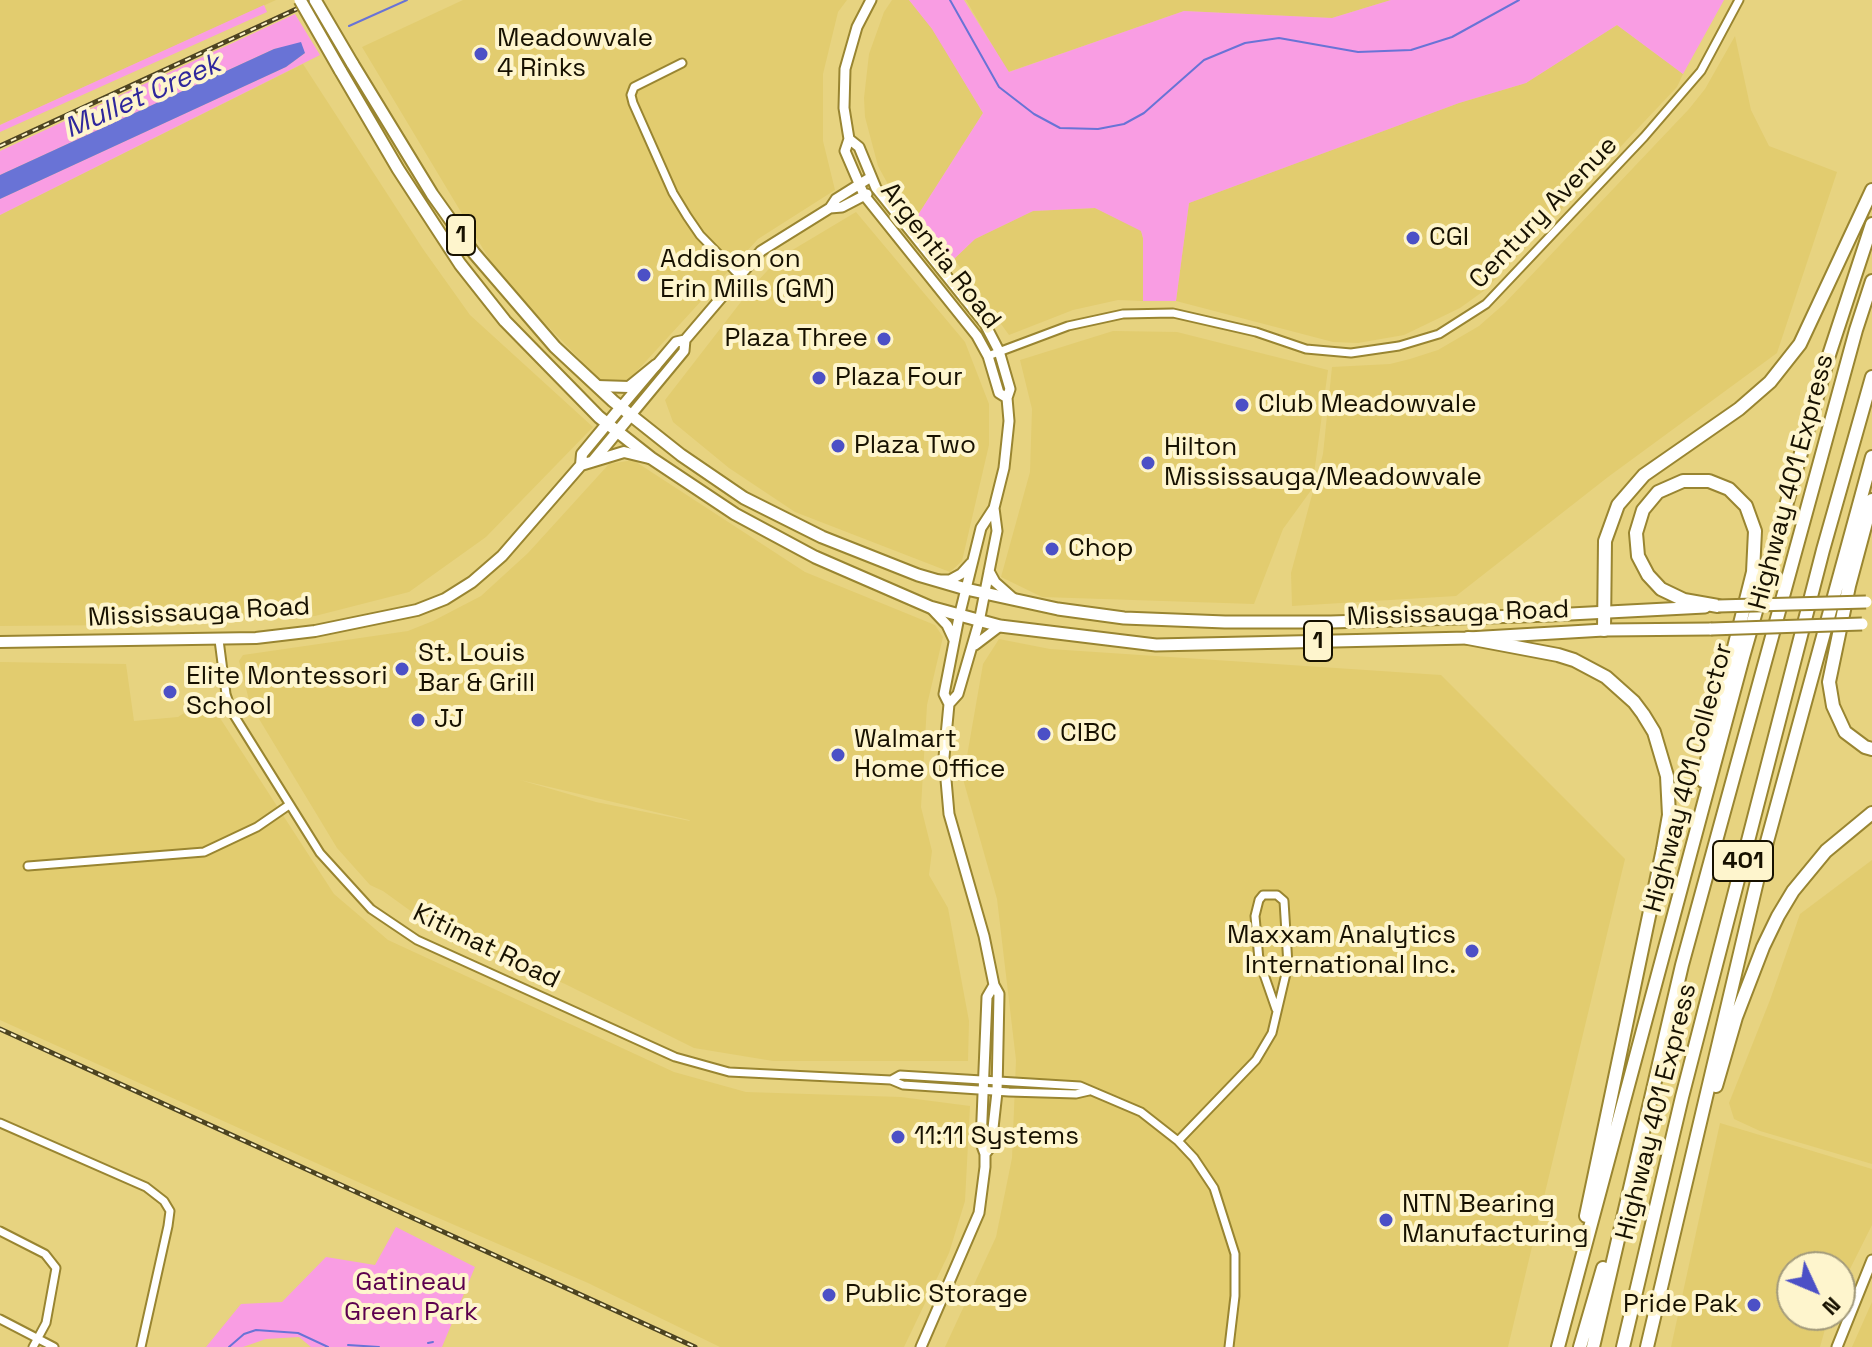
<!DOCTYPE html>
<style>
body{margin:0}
#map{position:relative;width:1872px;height:1347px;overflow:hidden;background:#e7d380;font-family:"Space Grotesk",sans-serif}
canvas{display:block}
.north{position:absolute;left:1776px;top:1251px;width:80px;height:80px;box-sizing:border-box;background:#fef5cd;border:2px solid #a29a7b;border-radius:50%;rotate:134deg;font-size:22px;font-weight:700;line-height:32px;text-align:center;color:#171100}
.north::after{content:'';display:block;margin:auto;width:28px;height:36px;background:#4c50c6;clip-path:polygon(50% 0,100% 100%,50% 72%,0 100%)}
</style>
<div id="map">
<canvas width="1872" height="1347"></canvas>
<div class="north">N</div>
</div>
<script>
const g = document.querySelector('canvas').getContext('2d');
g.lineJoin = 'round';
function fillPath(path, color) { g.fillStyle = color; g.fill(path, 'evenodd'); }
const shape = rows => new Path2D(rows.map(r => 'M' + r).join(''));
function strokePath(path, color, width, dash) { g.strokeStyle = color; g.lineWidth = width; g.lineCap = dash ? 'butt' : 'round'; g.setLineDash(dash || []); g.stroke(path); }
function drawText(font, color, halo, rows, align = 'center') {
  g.font = font + ' "Space Grotesk",sans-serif'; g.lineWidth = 8; g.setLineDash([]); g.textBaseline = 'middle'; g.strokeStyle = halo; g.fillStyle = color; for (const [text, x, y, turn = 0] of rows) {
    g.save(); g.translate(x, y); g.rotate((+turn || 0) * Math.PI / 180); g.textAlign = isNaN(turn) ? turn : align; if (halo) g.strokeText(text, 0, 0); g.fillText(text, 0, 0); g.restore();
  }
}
const built = shape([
 [0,0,276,0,0,125],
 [463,0,847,0,838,12,823,74,823,141,835,190,758,239,626,383,604,384,500,277,362,47],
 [892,0,909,0,932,28,983,113,916,218,890,188,878,166,865,117,864,98,869,54,884,12],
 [966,0,1391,0,1332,18,1184,11,1008,72],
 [1617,25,1683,74,1677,87,1485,290,1460,308,1404,335,1358,343,1333,342,1176,301,1189,203,1459,103,1526,83],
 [1735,36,1751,110,1769,146,1837,172,1777,353,1608,477,1456,596,1292,606,1291,573,1323,454,1332,367,1390,364,1410,359,1438,350,1479,326,1504,304,1689,109,1705,89],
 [303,64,423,249,470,315,593,427,486,537,409,592,315,616,130,625,0,626,0,215],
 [1095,208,1141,230,1143,238,1143,301,1118,300,1073,310,1009,335,954,259,975,239,1033,211],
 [856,212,965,342,989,404,989,445,962,561,950,572,795,512,729,468,673,422,665,400,754,285,779,258],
 [1113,331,1177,332,1328,370,1312,489,1283,529,1254,604,1042,597,1001,577,1030,472,1032,409,1020,360],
 [633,460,805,572,935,625,943,637,927,705,921,807,932,851,929,875,948,908,969,1021,968,1061,773,1061,694,1048,565,984,430,925,383,891,370,885,337,848,250,704,239,661,243,655,408,631,433,621,481,596,528,553,609,464],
 [520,780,689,820,690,821,596,802],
 [999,639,1050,649,1441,675,1625,859,1508,1347,945,1347,996,1237,1012,1158,1016,1060,997,899,963,779,983,664],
 [0,662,126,664,134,721,178,717,207,698,334,894,388,940,674,1072,746,1092,901,1097,970,1106,965,1201,949,1253,904,1347,720,1347,588,1283,420,1210,0,1020],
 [1872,860,1872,1164,1760,1131,1734,1119,1729,1103,1770,1000,1800,914],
 [1720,1123,1872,1169,1872,1225,1840,1289,1840,1267,1792,1267,1792,1315,1829,1315,1820,1347,1671,1347],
 [1872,1302,1872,1347,1852,1347]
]);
const green = shape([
 [909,0,964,0,1009,72,1184,11,1332,18,1391,0,1724,0,1683,74,1617,25,1526,83,1459,103,1189,203,1176,301,1143,301,1143,238,1141,231,1095,208,1033,211,975,239,954,259,942,249,916,218,983,113,932,29],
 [264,5,267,12,0,132,0,125],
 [295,14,320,55,0,215,0,199,286,67,305,53,292,46,274,49,0,175,0,151],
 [396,1227,475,1267,442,1347,311,1347,299,1337,266,1339,243,1347,206,1347,241,1304,282,1302,326,1257,375,1265]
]);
const water = shape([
 [301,42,305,53,286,67,0,199,0,175,274,49]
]);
const stream = shape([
 [950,0,999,87,1034,114,1060,128,1098,129,1124,124,1144,113,1204,60,1245,43,1279,38,1358,52,1411,50,1452,37,1519,0],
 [349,26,407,0],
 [428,1343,433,1342],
 [348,1345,379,1347],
 [229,1347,244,1334,256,1330,298,1333,328,1347]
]);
const minor = shape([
 [682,63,634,87,631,95,633,103,673,193,687,216,700,235,739,275],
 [988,356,1068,326,1123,314,1173,313,1256,332,1306,349,1351,353,1399,346,1439,334,1486,304,1644,137,1701,71,1739,0],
 [219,640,226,694,232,712,320,853,371,909,417,940,675,1057,729,1072,891,1080,903,1085,1009,1092,1076,1094,1089,1091],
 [28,866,204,852,257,827,289,805],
 [891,1080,900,1075,1080,1086,1141,1112,1178,1141,1194,1158,1214,1188,1235,1254,1235,1296,1229,1347],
 [0,1123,146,1187,164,1201,170,1211,168,1226,141,1347],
 [1178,1141,1256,1060,1272,1033,1288,965,1284,901,1277,895,1263,895,1259,900,1255,916,1259,960,1276,1009],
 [0,1231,45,1254,56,1268,46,1323,33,1347],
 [0,1319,54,1347]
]);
const tertiary = shape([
 [871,0,857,27,845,69,844,108,849,139,845,151,864,195,977,336,988,356,999,393,1007,398],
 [849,139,859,147,876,188,985,324,999,351,1010,389,1007,398,1009,421,1004,468,994,508,981,528,959,617,944,694,949,704],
 [830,208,842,207,867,194],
 [621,407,676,342,685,340,761,251,830,208,836,199,871,177],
 [631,415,684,351,685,340],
 [989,571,995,582,1013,598],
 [939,580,950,580,961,574,971,563],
 [930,607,947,625,954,640],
 [975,645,1000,626],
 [985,1154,991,1146,997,1092,999,994,994,985,984,936,949,814,944,757,949,704,958,694,979,622,997,531,994,508],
 [921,1347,979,1213,985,1167,985,1154,981,1143,987,997,994,985],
 [1837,1347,1872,1260]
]);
const secondary = shape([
 [597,386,629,387,656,365],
 [593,461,631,415],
 [581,465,624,452,649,458],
 [0,642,256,638,315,631,417,610,445,599,472,582,502,556,581,465,582,454,621,407]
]);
const primary = shape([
 [352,63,432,194,474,253,555,347,613,401,681,455,744,498,822,537,918,575,966,589,1058,609,1124,618,1225,622,1331,622,1551,615,1705,607],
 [340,70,398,169,460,264,505,321,599,417,651,458,735,514,815,557,930,607,1000,626,1156,645,1468,638,1604,630,1711,629]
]);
const motorway = shape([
 [1872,500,1849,586,1829,682,1833,706,1845,732,1865,747,1872,749],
 [1604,630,1605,541,1618,505,1644,475,1739,409,1770,382,1800,344,1872,190],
 [1468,638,1558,655,1574,660,1606,677,1634,702,1643,714,1654,732,1667,776,1669,815,1663,849,1586,1216],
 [1703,781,1712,735,1753,572,1755,531,1746,506,1729,489,1709,481,1683,481,1658,492,1643,510,1636,533,1638,556,1648,575,1661,589,1684,600,1718,606],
 [1716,1086,1736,1017,1763,947,1778,916,1793,891,1826,851,1872,813],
 [1558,1347,1743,657,1828,358,1872,224],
 [1580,1347,1603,1268],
 [1593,1347,1682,965,1856,330,1872,281],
 [1623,1347,1682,1097,1823,550,1872,377],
 [1647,1347,1762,860,1872,457]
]);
const rail = shape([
 [0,146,316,0],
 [0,1029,695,1347]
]);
const primaryBridge = shape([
 [300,0,340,70],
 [315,0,352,63],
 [1718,606,1866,602],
 [1711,629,1862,624]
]);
const markers = [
 [481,54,8,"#4c50c6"],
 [1413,238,8,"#4c50c6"],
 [644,275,8,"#4c50c6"],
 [884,339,8,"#4c50c6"],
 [819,378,8,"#4c50c6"],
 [1242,405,8,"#4c50c6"],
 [838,446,8,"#4c50c6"],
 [1148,463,8,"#4c50c6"],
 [1052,549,8,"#4c50c6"],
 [402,669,8,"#4c50c6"],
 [170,692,8,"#4c50c6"],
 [418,720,8,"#4c50c6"],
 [1044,734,8,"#4c50c6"],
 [838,755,8,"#4c50c6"],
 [1472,951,8,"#4c50c6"],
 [898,1137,8,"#4c50c6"],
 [1386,1220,8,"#4c50c6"],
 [829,1295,8,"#4c50c6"],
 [1754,1305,8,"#4c50c6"]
];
const shields = [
 [461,235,28],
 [1318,641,28],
 [1743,861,60]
];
const shieldNames = [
 ["1",461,235],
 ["1",1318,641],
 ["401",1743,861]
];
const poiNames = [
 ["Meadowvale",497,39],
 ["4 Rinks",497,69],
 ["CGI",1429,238],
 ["Addison on",660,260],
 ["Erin Mills (GM)",660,290],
 ["Plaza Three",868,339,"right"],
 ["Plaza Four",835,378],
 ["Club Meadowvale",1258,405],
 ["Plaza Two",854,446],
 ["Hilton",1164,448],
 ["Mississauga/Meadowvale",1164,478],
 ["Chop",1068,549],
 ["St. Louis",418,654],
 ["Bar & Grill",418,684],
 ["Elite Montessori",186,677],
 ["School",186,707],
 ["JJ",434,720],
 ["CIBC",1060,734],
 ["Walmart",854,740],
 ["Home Office",854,770],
 ["Maxxam Analytics",1456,936,"right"],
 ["International Inc.",1456,966,"right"],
 ["11:11 Systems",914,1137],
 ["NTN Bearing",1402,1205],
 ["Manufacturing",1402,1235],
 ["Public Storage",845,1295],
 ["Pride Pak",1738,1305,"right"]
];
const streetNames = [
 ["Century Avenue",1544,213,-46],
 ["Argentia Road",940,256,52],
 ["Highway 401 Express",1792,482,-75],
 ["Mississauga Road",199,613,-3],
 ["Mississauga Road",1458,614,-2],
 ["Highway 401 Collector",1689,778,-75],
 ["Kitimat Road",486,947,26],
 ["Highway 401 Express",1657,1112,-76]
];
const parkNames = [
 ["Gatineau",411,1283],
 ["Green Park",411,1313]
];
const waterNames = [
 ["Mullet Creek",143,97,-24]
];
fillPath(built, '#e2cc6f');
fillPath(green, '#f99de3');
fillPath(water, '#6973d6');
strokePath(stream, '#6973d6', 2);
strokePath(minor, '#998531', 11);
strokePath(tertiary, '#998531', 13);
strokePath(secondary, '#998531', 14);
strokePath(primary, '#998531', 15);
strokePath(motorway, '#998531', 16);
strokePath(minor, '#fff', 7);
strokePath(tertiary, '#fff', 9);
strokePath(secondary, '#fff', 10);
strokePath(primary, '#fff', 11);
strokePath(motorway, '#fff', 12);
strokePath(rail, '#4d4421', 5);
strokePath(rail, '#fef5cd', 2, [6]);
strokePath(primaryBridge, '#998531', 15, []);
strokePath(primaryBridge, '#fff', 11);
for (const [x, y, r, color] of markers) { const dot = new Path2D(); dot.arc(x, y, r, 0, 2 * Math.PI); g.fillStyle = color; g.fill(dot); strokePath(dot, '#fef5cd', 3); }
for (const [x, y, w] of shields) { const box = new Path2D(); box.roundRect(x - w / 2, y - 20, w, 40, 6); g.fillStyle = '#fef5cd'; g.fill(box); strokePath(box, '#171100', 2); }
drawText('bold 24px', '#171100', null, shieldNames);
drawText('26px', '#171100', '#fef5cd', poiNames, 'left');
drawText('26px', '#171100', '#fef5cd', streetNames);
drawText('26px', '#5c004e', '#fef5cd', parkNames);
drawText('italic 28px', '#2f279c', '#fef5cd', waterNames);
</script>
